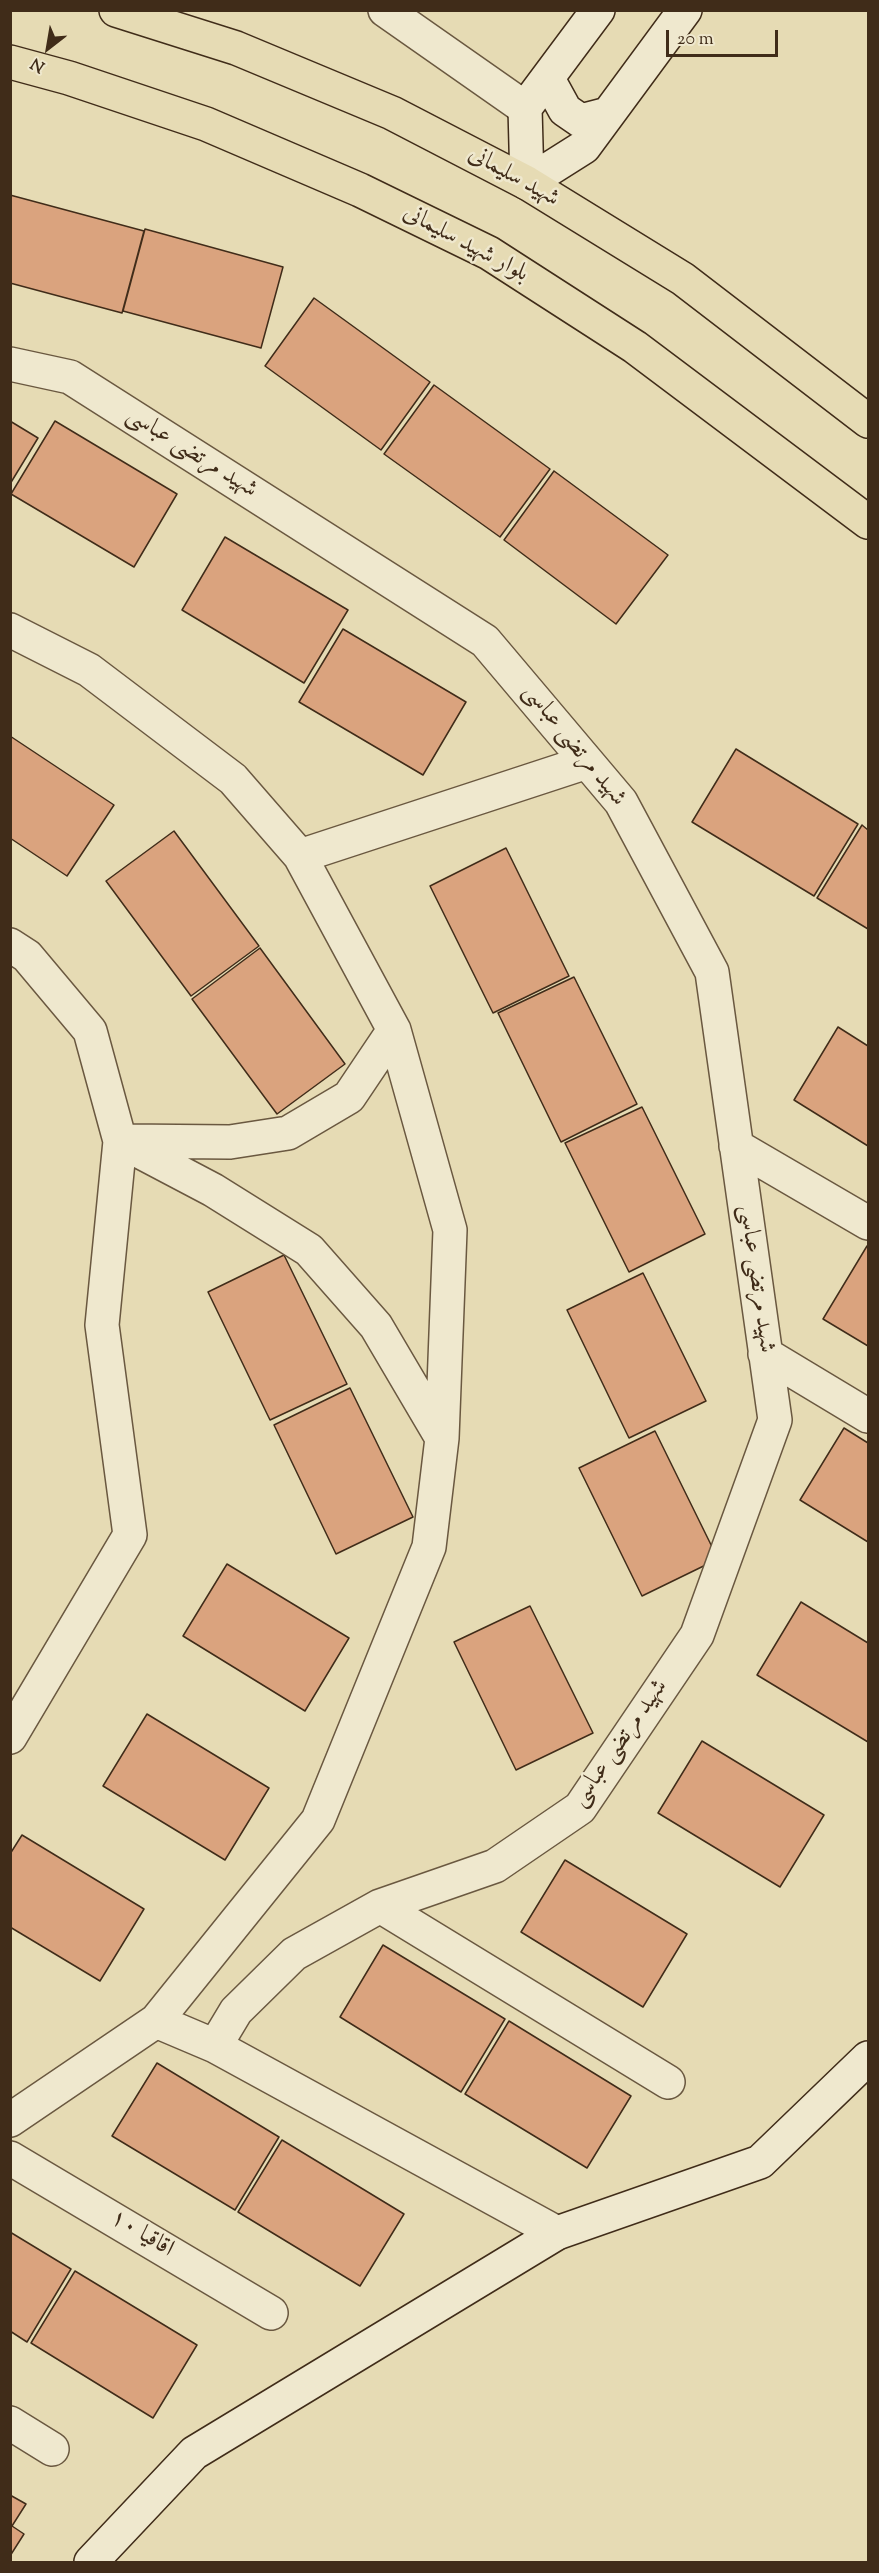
<!DOCTYPE html>
<meta charset="utf-8">
<style>
body{margin:0}
#map{position:relative;width:879px;height:2573px;overflow:hidden;background:#e6dbb4;font-family:"Sorts Mill Goudy",serif}
canvas{display:block}
.frame{position:absolute;inset:0;border:12px solid #402c19;pointer-events:none}
.north{position:absolute;left:18px;top:18px;width:60px;height:60px;-webkit-text-stroke:4px #efe8ce;paint-order:stroke;rotate:211deg;font-size:16px;font-weight:700;line-height:24px;text-align:center;color:#402c19}
.north::after{content:'';display:block;margin:auto;width:21px;height:27px;background:#402c19;clip-path:polygon(50% 0,100% 100%,50% 72%,0 100%)}
.scale{position:absolute;left:666px;top:30px;width:112px;height:27px;box-sizing:border-box;border:3px solid #402c19;border-top:0;padding-left:8px;font-size:18px;line-height:21px;white-space:nowrap;color:#402c19;-webkit-text-stroke:4px #efe8ce;paint-order:stroke}
</style>
<div id="map">
<canvas width="879" height="2573"></canvas>
<div class="frame"></div>
<div class="north">N</div>
<div class="scale">20 m</div>
</div>
<script>
const g = document.querySelector('canvas').getContext('2d');
g.lineJoin = 'round';
function fillPath(path, color) { g.fillStyle = color; g.fill(path, 'evenodd'); }
const shape = rows => new Path2D(rows.map(r => 'M' + r).join(''));
function strokePath(path, color, width, dash) { g.strokeStyle = color; g.lineWidth = width; g.lineCap = dash ? 'butt' : 'round'; g.setLineDash(dash || []); g.stroke(path); }
function drawText(font, color, halo, rows, align = 'center') {
  g.font = font + ' "Sorts Mill Goudy",Amiri,serif'; g.lineWidth = 5; g.setLineDash([]); g.textBaseline = 'middle'; g.strokeStyle = halo; g.fillStyle = color; for (const [text, x, y, turn = 0] of rows) {
    g.save(); g.translate(x, y); g.rotate((+turn || 0) * Math.PI / 180); g.textAlign = isNaN(turn) ? turn : align; if (halo) g.strokeText(text, 0, 0); g.fillText(text, 0, 0); g.restore();
  }
}
const building = shape([
 [10,195,144,231,122,313,10,283,10,195],
 [145,229,283,267,261,348,123,311,145,229],
 [314,298,430,382,381,450,265,366,314,298],
 [434,385,550,469,500,537,384,454,434,385],
 [10,421,38,438,10,484,10,421],
 [55,421,177,494,134,567,11,494,55,421],
 [554,471,668,555,616,624,504,540,554,471],
 [225,537,348,610,304,683,182,610,225,537],
 [343,629,466,702,423,775,299,702,343,629],
 [10,736,114,805,67,876,10,838,10,736],
 [736,749,858,824,814,896,692,822,736,749],
 [862,825,868,830,868,929,817,898,862,825],
 [174,831,259,946,191,996,106,881,174,831],
 [506,848,569,976,493,1013,430,886,506,848],
 [260,948,345,1064,277,1114,192,999,260,948],
 [574,977,637,1104,561,1142,498,1013,574,977],
 [838,1027,868,1046,868,1146,794,1100,838,1027],
 [642,1107,705,1234,629,1272,565,1143,642,1107],
 [867,1246,868,1247,868,1346,823,1319,867,1246],
 [284,1255,347,1384,270,1420,208,1292,284,1255],
 [643,1273,706,1401,629,1438,567,1310,643,1273],
 [350,1388,413,1517,336,1554,274,1425,350,1388],
 [844,1428,868,1443,868,1542,800,1500,844,1428],
 [655,1431,718,1559,642,1596,579,1468,655,1431],
 [227,1564,349,1638,305,1711,183,1636,227,1564],
 [801,1602,868,1643,868,1742,757,1675,801,1602],
 [530,1606,593,1733,516,1770,454,1642,530,1606],
 [147,1714,269,1788,225,1860,103,1786,147,1714],
 [702,1741,824,1815,780,1887,658,1813,702,1741],
 [22,1835,144,1909,100,1981,10,1927,10,1854,22,1835],
 [565,1860,687,1934,643,2007,521,1932,565,1860],
 [383,1945,505,2019,461,2092,340,2017,383,1945],
 [509,2021,631,2096,587,2168,465,2094,509,2021],
 [157,2063,279,2137,235,2210,112,2136,157,2063],
 [282,2140,404,2214,360,2286,238,2212,282,2140],
 [10,2232,71,2269,27,2342,10,2331,10,2232],
 [75,2271,197,2345,153,2418,31,2343,75,2271],
 [10,2495,26,2504,12,2526,24,2534,10,2556,10,2495]
]);
const street = shape([
 [385,10,525,108],
 [10,364,70,377,485,641,621,802,712,972,775,1420,697,1635,580,1808,495,1866,380,1906,294,1954,236,2011,215,2046,156,2021,10,2120],
 [10,630,89,670,233,779,300,856,394,1030,450,1230,442,1438,429,1547,318,1820,156,2021],
 [300,856,587,762],
 [10,945,27,956,90,1031,120,1141,102,1325,130,1535,10,1737],
 [120,1141,213,1190,309,1250,376,1326,442,1438],
 [125,1141,230,1142,288,1133,349,1097,394,1030],
 [736,1146,868,1223],
 [765,1354,868,1416],
 [380,1906,668,2082],
 [215,2046,557,2233],
 [10,2158,271,2313],
 [10,2423,52,2449]
]);
const secondary = shape([
 [598,10,525,108,527,183,584,147,685,10],
 [548,79,565,110,581,121,608,114],
 [91,2562,194,2453,557,2233,760,2162,868,2058]
]);
const primary = shape([
 [116,10,236,48,392,113,527,183,683,279,868,421],
 [10,62,69,78,206,124,360,190,489,253,635,347,868,522]
]);
const streetNames = [
 ["شهید سلیمانی",513,178,29],
 ["بلوار شهید سلیمانی",465,245,28],
 ["شهید مرتضی عباسی",191,454,32],
 ["شهید مرتضی عباسی",573,746,51],
 ["شهید مرتضی عباسی",755,1279,82],
 ["شهید مرتضی عباسی",621,1744,-55],
 ["اقاقیا ۱۰",141,2235,31]
];
fillPath(building, '#daa37e');
strokePath(building, '#402c19', 1.5);
strokePath(street, '#6a5840', 36);
strokePath(secondary, '#402c19', 36);
strokePath(primary, '#402c19', 36);
strokePath(street, '#efe8ce', 33);
strokePath(secondary, '#efe8ce', 33);
strokePath(primary, '#e6dbb4', 33);
drawText('24px', '#402c19', '#efe8ce', streetNames);
</script>
